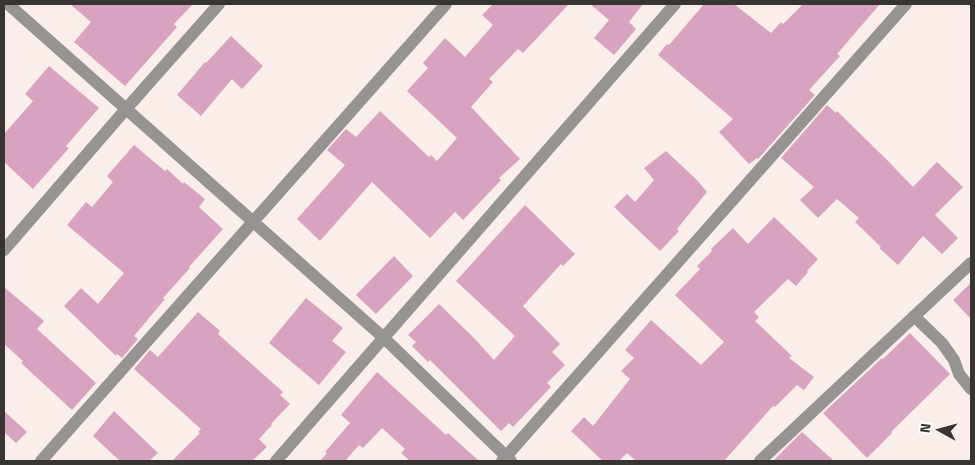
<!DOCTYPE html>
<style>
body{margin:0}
#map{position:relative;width:975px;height:465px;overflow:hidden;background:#f9eee9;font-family:"Titillium Web",sans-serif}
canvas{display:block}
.frame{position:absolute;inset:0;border:5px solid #383432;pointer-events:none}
.north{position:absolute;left:915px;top:405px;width:50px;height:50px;-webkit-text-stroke:4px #fff;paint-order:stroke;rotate:277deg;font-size:14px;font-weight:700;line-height:20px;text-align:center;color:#383432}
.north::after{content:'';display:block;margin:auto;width:18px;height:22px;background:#383432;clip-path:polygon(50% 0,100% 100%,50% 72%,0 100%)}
</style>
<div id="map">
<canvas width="975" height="465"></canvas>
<div class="frame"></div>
<div class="north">N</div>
</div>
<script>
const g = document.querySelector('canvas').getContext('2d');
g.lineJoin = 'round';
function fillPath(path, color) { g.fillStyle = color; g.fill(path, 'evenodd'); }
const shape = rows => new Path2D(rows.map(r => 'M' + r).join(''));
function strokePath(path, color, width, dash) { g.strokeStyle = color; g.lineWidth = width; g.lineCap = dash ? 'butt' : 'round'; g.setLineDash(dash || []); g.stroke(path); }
const building = shape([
 [70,4,193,4,174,24,177,27,125,86,74,42,91,22],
 [493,4,569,4,523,53,518,49,489,79,493,82,471,107,520,159,499,178,501,180,463,220,455,212,430,238,372,182,320,241,297,219,345,165,327,150,346,129,356,137,380,111,429,157,431,155,437,161,457,138,407,91,428,68,423,63,445,38,465,57,493,25,482,15],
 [590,4,643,4,629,22,636,29,614,55,594,38,609,20],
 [704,4,734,4,771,33,781,22,783,24,803,4,880,4,837,54,840,56,809,90,815,95,758,159,757,158,749,164,719,132,733,119,658,55,667,44,669,45],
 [231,36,263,66,242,89,232,79,201,116,177,95,205,62,206,63],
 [49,66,99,108,66,146,69,148,33,189,4,162,4,134,33,101,25,94],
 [827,105,836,113,837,111,887,160,913,187,937,162,963,187,935,215,958,238,942,254,923,236,898,265,879,248,881,247,855,222,859,218,837,199,818,218,800,200,814,187,781,158],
 [134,145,165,171,167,169,183,184,184,182,205,199,199,207,223,229,189,267,190,268,163,298,165,299,134,336,138,339,122,358,117,354,116,356,64,306,81,288,98,304,124,273,67,225,86,202,92,207,113,182,107,176],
 [666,151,697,180,707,192,677,229,679,231,660,251,614,207,627,194,635,202,654,180,644,168],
 [525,205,575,254,563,266,561,264,523,306,560,344,552,352,565,365,547,383,551,387,513,427,509,423,501,431,430,360,428,362,412,346,416,342,408,335,439,304,473,337,494,360,515,336,456,281],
 [774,217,818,259,807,271,808,272,796,286,788,279,754,312,759,317,755,321,792,356,789,358,814,377,804,390,797,385,775,407,773,406,724,461,636,461,627,453,619,461,603,461,571,431,584,417,593,426,630,379,621,371,634,358,625,350,651,320,701,365,724,342,675,295,700,269,697,266,712,251,711,249,733,228,748,244],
 [394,256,413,276,376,314,356,295],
 [971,283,971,319,953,300],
 [4,287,44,321,37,329,96,383,72,410,21,363,23,361,4,344],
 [306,298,343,328,332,341,346,352,319,385,269,343],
 [198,312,220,331,218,334,283,392,280,395,290,404,271,424,272,425,259,439,267,447,252,461,172,461,200,433,198,432,201,429,134,369,150,350,158,357],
 [910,333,950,374,891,432,892,433,867,458,823,413,882,358,883,359],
 [377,372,446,435,448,433,479,461,410,461,401,453,405,449,382,428,363,448,359,445,345,461,320,461,327,453,325,452,350,423,341,415],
 [4,411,27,432,16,443,4,432],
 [114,411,158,453,149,461,120,461,93,436],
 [802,432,834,461,773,461]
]);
const minor = shape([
 [8,4,384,338,511,461],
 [4,250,126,109,219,4],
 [914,316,942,343,954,360,959,374,971,389],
 [41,461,446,4],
 [276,461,675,4],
 [502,461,906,4],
 [760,461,971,263]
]);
fillPath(building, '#d8a2c1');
strokePath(minor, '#989393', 12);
</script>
